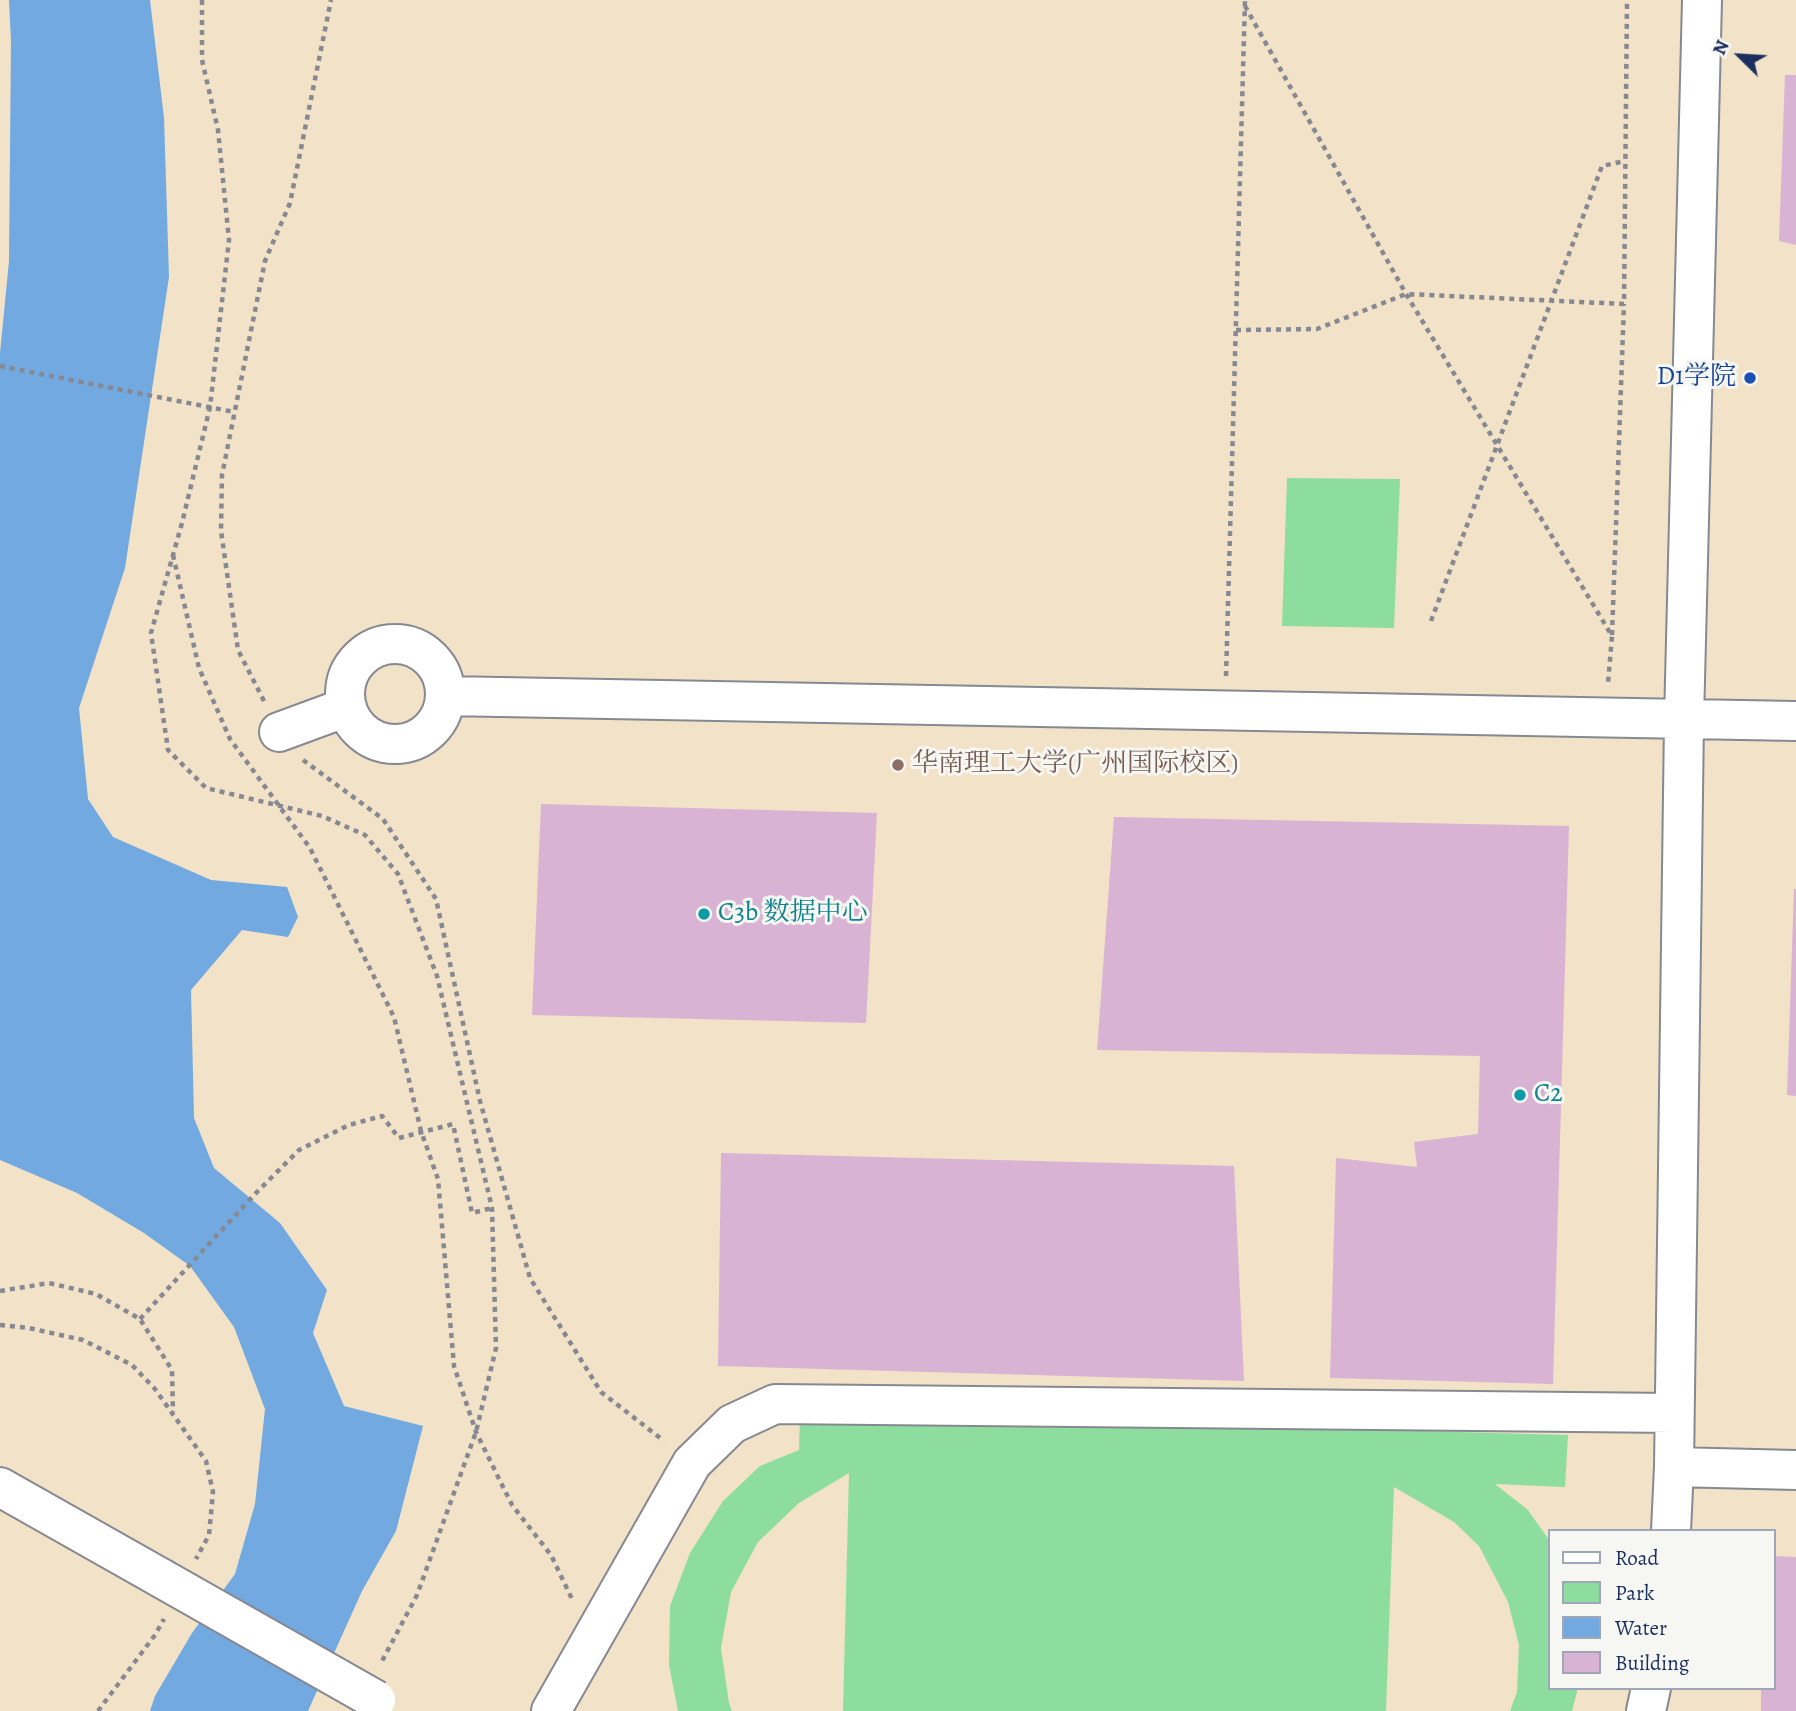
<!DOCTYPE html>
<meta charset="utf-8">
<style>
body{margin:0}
#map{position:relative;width:1796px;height:1711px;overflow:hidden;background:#f2e2c7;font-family:Alegreya,serif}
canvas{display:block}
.legend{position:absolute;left:1548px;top:1529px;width:228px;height:161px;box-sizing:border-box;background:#f6f6f2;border:2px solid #9ea6b7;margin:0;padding:9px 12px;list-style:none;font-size:21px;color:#1b2f5e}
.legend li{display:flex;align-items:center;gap:14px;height:35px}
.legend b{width:35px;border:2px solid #9ea6b7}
.north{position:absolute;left:1705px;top:21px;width:70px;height:70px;-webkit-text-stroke:5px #f6f6f2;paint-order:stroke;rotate:294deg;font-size:19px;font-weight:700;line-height:28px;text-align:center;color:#1b2f5e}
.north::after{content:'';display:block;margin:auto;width:24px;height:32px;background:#1b2f5e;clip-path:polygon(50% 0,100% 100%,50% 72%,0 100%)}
</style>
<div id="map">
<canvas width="1796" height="1711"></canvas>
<ul class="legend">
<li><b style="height:9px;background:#fff"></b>Road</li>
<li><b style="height:19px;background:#8dde9e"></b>Park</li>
<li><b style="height:19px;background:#71a9e0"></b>Water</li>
<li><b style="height:19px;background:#d9b3d4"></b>Building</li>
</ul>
<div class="north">N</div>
</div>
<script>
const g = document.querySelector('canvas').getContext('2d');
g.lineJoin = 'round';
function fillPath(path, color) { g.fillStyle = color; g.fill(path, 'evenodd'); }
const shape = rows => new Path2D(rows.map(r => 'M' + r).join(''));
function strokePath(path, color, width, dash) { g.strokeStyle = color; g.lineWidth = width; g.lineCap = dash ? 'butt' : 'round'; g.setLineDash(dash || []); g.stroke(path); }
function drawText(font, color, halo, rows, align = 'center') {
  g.font = font + ' Alegreya,"Noto Serif SC",serif'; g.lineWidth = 6; g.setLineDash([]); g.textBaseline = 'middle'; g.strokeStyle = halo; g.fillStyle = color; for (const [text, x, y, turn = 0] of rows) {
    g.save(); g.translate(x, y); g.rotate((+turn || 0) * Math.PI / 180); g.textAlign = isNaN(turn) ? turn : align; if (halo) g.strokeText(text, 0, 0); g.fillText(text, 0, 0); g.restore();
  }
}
const green = shape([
 [1287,478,1400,479,1394,628,1282,626],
 [800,1414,1568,1435,1565,1487,1495,1484,1528,1510,1549,1540,1549,1688,1578,1688,1572,1711,1510,1711,1517,1692,1519,1645,1508,1602,1479,1546,1454,1522,1394,1487,1386,1711,843,1711,849,1473,799,1503,758,1542,731,1592,721,1648,729,1703,732,1711,678,1711,669,1665,670,1606,690,1553,723,1501,760,1466,799,1450]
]);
const water = shape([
 [9,0,150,0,164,118,169,277,125,568,79,708,88,799,113,837,211,880,287,887,298,917,288,937,242,930,191,990,194,1118,214,1168,280,1223,327,1290,313,1333,344,1406,423,1426,396,1531,362,1591,308,1711,150,1711,155,1696,192,1633,235,1574,255,1504,265,1409,234,1327,190,1266,144,1233,77,1193,0,1160,0,353,9,261,11,41]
]);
const building = shape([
 [1785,75,1796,75,1796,245,1779,241],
 [541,804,877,813,866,1023,532,1015],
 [1114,817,1569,826,1553,1384,1330,1378,1336,1158,1417,1167,1414,1142,1478,1134,1480,1056,1097,1050],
 [1794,889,1796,889,1796,1096,1787,1095],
 [721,1153,1234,1166,1244,1381,718,1366],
 [1773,1556,1796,1557,1796,1711,1761,1711,1761,1688,1773,1688]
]);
const path = shape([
 [202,0,202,60,218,130,229,240,210,407,182,523,151,633,168,750,206,788,322,816,365,835,398,874,437,976,492,1208,496,1348,476,1432,417,1595,381,1663],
 [1245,6,1406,294,1612,636,1608,683],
 [1236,330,1317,329,1406,294,1624,304,1627,0],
 [173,555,199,668,230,739,310,848,394,1017,421,1131,438,1179,454,1366,476,1432,512,1505,551,1555,572,1599],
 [1431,621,1602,166,1625,161],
 [1612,635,1624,304],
 [1226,676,1245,0],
 [264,701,238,650,221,531,222,475,265,261,290,203,331,0],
 [303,760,383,819,436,899,480,1101,530,1278,601,1392,664,1441],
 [0,1291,49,1283,96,1294,140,1319,172,1370,173,1412],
 [140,1319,255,1194,299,1150,349,1125,382,1116,399,1138,453,1124,472,1213,492,1208],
 [0,1325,29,1328,83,1340,132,1365,155,1389,206,1461,213,1492,209,1535,196,1559],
 [98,1711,155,1635,164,1619]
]);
const minor = shape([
 '345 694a50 50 0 1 1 100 0a50 50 0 1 1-100 0Z',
 [446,696,1796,721],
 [279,732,347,707],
 [1674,1467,1796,1470],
 [0,1487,161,1578],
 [1671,1531,1674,1467,1684,720,1702,0],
 [551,1711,692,1463,732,1424,775,1404,1674,1413],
 [1646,1711,1651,1688]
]);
const pathBridge = shape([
 [0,366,234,412]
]);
const minorBridge = shape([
 [161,1578,376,1700]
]);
const markers = [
 [1750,378,7,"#1a4fb4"],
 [898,765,7,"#8d6e63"],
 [704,914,7,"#0f9aa8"],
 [1520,1095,7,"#0f9aa8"]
];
const transitNames = [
 ["D1学院",1736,378]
];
const educationNames = [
 ["华南理工大学(广州国际校区)",912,765]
];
const cultureNames = [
 ["C3b 数据中心",718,914],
 ["C2",1534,1095]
];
fillPath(green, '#8dde9e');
fillPath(water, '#71a9e0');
fillPath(building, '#d9b3d4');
strokePath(minor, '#868892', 42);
strokePath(path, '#868892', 4.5, [5, 5]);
strokePath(minor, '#fff', 38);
strokePath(minorBridge, '#868892', 42, []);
strokePath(pathBridge, '#868892', 4.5, [5, 5]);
strokePath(minorBridge, '#fff', 38);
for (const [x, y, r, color] of markers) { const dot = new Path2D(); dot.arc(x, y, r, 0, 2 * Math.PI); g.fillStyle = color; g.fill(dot); strokePath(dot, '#f6f6f2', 2.5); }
drawText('26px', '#164399', '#f6f6f2', transitNames, 'right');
drawText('26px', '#785e54', '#f6f6f2', educationNames, 'left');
drawText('26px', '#0d838f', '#f6f6f2', cultureNames, 'left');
</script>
